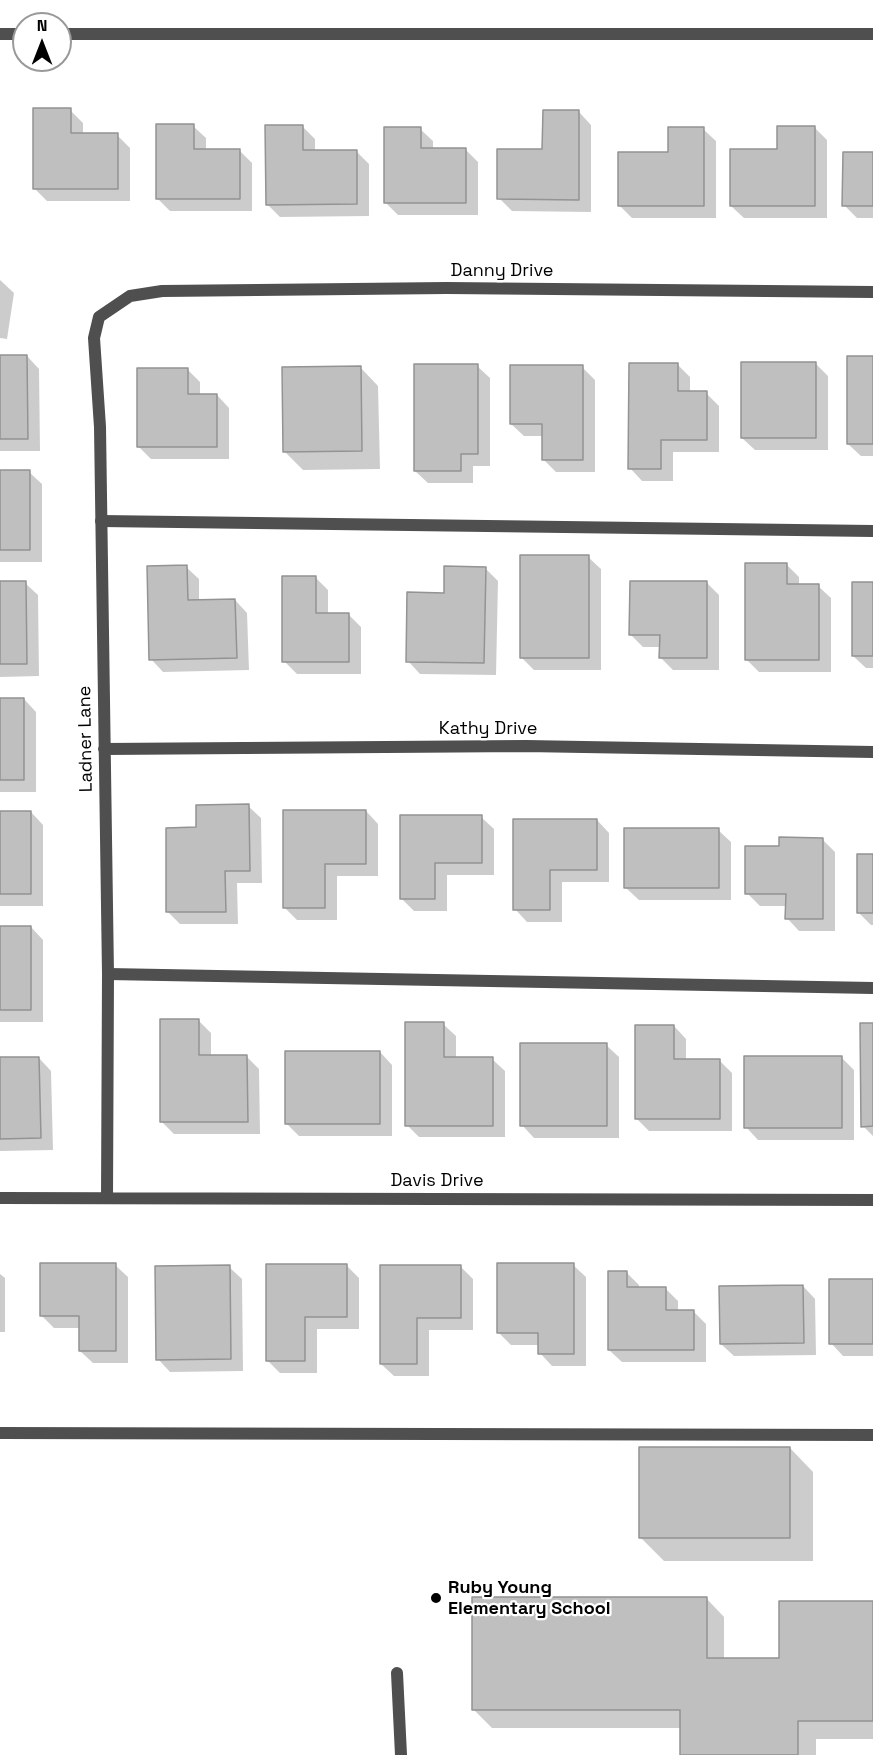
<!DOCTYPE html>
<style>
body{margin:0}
#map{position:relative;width:873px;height:1755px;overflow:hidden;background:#fff;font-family:"Space Grotesk",sans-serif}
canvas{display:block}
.north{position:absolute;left:12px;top:12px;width:60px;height:60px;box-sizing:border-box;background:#fff;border:2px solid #999;border-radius:50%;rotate:0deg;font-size:16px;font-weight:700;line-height:24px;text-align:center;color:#000}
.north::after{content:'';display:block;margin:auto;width:21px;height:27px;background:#000;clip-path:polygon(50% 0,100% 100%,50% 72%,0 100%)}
</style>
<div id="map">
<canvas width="873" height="1755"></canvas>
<div class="north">N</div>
</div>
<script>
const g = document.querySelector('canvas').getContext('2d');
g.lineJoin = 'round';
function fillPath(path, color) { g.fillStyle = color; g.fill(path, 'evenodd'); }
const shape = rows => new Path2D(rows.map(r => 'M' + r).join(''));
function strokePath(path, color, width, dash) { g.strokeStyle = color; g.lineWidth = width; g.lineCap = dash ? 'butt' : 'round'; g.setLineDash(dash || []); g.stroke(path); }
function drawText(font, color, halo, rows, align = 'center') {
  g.font = font + ' "Space Grotesk",sans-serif'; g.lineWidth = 4.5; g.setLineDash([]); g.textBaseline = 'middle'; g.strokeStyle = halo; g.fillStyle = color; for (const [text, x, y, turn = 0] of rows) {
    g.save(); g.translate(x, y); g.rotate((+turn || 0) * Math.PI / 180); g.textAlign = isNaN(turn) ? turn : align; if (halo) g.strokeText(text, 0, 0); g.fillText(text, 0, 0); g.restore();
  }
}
const shadow = shape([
 [70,110,83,123,83,135,117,135,130,148,130,201,47,201,34,188],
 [579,112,591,125,591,212,512,211,499,198],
 [193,126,206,138,206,150,239,150,252,163,252,211,170,211,157,198],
 [302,126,315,139,315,151,356,151,369,164,369,216,280,217,267,204],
 [815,128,827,140,827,218,744,218,731,206],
 [420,129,433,141,433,149,465,149,478,162,478,215,398,215,385,202],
 [703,129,716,141,716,218,632,218,620,206,670,154],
 [873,153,873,218,857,218,844,205],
 [0,280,14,293,7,339,0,338],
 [27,356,39,369,40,451,0,451,0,357],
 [873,358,873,456,861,456,848,444],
 [815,363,828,376,828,450,755,450,742,438],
 [678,365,690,377,690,393,706,393,719,406,719,452,673,452,673,481,642,481,630,468],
 [477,366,490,378,490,466,473,466,473,483,428,483,415,471],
 [360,367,378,386,380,469,303,470,284,451],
 [582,367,595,380,595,472,556,472,543,459,543,436,524,436,511,424],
 [187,369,200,382,200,395,217,395,229,408,229,459,151,459,138,446],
 [0,472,29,472,42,484,42,562,0,562],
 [588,557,601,569,601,670,534,670,522,658],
 [787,565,799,577,799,586,818,586,831,598,831,672,759,672,746,659],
 [186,567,199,579,199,601,235,600,247,613,249,670,163,672,151,659],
 [485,568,498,581,496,675,420,674,408,661,445,594],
 [316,578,328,590,328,614,348,614,361,627,361,674,297,674,284,661],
 [0,583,25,583,38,595,39,676,0,677],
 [707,583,719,595,719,670,673,670,661,658,661,647,643,647,631,635],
 [873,584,873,668,866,668,853,656],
 [0,699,24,699,36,712,36,792,0,792],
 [248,806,261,818,262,883,237,883,238,924,180,924,168,912,198,829],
 [366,811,378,824,378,876,337,876,337,920,297,920,285,908],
 [0,812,31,812,43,825,43,906,0,906],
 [402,816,481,817,494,829,494,875,447,875,447,911,414,911,401,898],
 [515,820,597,820,609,833,609,882,562,882,562,922,527,922,515,909],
 [718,830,731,842,731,900,639,900,626,888],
 [822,839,835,852,835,931,799,931,787,918,787,906,760,906,747,893,780,848],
 [873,855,873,925,871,925,858,912],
 [0,927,31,927,43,940,43,1022,0,1022],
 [198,1020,211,1033,211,1057,247,1057,259,1069,260,1134,174,1134,162,1122],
 [443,1024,456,1036,456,1059,492,1059,505,1071,505,1137,419,1137,407,1125],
 [873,1025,873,1136,863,1126],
 [674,1026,686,1039,686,1061,720,1061,732,1073,732,1131,649,1131,637,1119],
 [606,1045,619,1057,619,1138,534,1138,522,1125],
 [380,1052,392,1065,392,1136,299,1136,286,1123],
 [841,1057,854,1070,854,1140,758,1140,746,1127],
 [39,1058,51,1071,53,1150,0,1151,0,1059],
 [115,1265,128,1277,128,1363,93,1363,80,1351,80,1328,54,1328,41,1315],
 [573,1265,586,1277,586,1366,552,1366,540,1353,540,1345,511,1345,498,1332],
 [347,1266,359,1278,359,1329,317,1329,317,1373,280,1373,267,1360],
 [229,1267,242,1279,243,1371,170,1372,158,1359],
 [381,1267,461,1267,473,1279,473,1330,429,1330,429,1376,394,1376,381,1364],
 [626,1272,639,1285,639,1288,665,1288,678,1301,678,1312,694,1312,706,1324,706,1362,622,1362,609,1350],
 [0,1274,5,1278,5,1332,0,1332],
 [873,1281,873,1356,843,1356,831,1343],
 [803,1286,815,1299,816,1355,734,1356,721,1344],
 [790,1448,813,1472,813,1561,664,1561,640,1537],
 [706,1598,724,1617,724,1660,780,1660,873,1602,873,1739,816,1739,816,1755,682,1755,682,1728,492,1728,474,1710]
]);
const building = shape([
 [33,108,71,108,71,133,118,133,118,189,33,189,33,108],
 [543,110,579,110,579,200,497,199,497,149,542,149,543,110],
 [156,124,194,124,194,149,240,149,240,199,156,199,156,124],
 [265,125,303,125,303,150,357,150,357,204,266,205,265,125],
 [777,126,815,126,815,206,730,206,730,149,777,149,777,126],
 [384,127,421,127,421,148,466,148,466,203,384,203,384,127],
 [668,127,704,127,704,206,618,206,618,152,668,152,668,127],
 [843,152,873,152,873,206,842,206,843,152],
 [0,355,27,355,28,439,0,439,0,355],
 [847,356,873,356,873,444,847,444,847,356],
 [741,362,816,362,816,438,741,438,741,362],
 [629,363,678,363,678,391,707,391,707,440,661,440,661,469,628,469,629,363],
 [414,364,478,364,478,454,461,454,461,471,414,471,414,364],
 [510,365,583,365,583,460,542,460,542,424,510,424,510,365],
 [361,366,362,451,283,452,282,367,361,366],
 [137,368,188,368,188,394,217,394,217,447,137,447,137,368],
 [0,470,30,470,30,550,0,550,0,470],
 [520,555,589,555,589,658,520,658,520,555],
 [745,563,787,563,787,584,819,584,819,660,745,660,745,563],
 [187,565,188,600,235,599,237,658,149,660,147,566,187,565],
 [444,566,486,567,484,663,406,662,407,592,444,593,444,566],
 [282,576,316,576,316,613,349,613,349,662,282,662,282,576],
 [0,581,26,581,27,664,0,664,0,581],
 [630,581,707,581,707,658,659,658,660,635,629,635,630,581],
 [852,582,873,582,873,656,852,656,852,582],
 [0,698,24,698,24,780,0,780,0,698],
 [249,804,250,871,225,871,226,912,166,912,166,828,196,827,196,805,249,804],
 [283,810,366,810,366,864,325,864,325,908,283,908,283,810],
 [0,811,31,811,31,894,0,894,0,811],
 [400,815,482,815,482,863,435,863,435,899,400,899,400,815],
 [513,819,597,819,597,870,550,870,550,910,513,910,513,819],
 [624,828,719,828,719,888,624,888,624,828],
 [779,837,823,838,823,919,785,919,786,894,745,894,745,846,779,846,779,837],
 [857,854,873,854,873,913,857,913,857,854],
 [0,926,31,926,31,1010,0,1010,0,926],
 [160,1019,199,1019,199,1055,247,1055,248,1122,160,1122,160,1019],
 [405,1022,444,1022,444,1057,493,1057,493,1126,405,1126,405,1022],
 [860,1023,873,1023,873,1126,861,1127,860,1023],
 [635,1025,674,1025,674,1059,720,1059,720,1119,635,1119,635,1025],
 [520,1043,607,1043,607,1126,520,1126,520,1043],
 [285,1051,380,1051,380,1124,285,1124,285,1051],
 [744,1056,842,1056,842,1128,744,1128,744,1056],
 [0,1057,39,1057,41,1138,0,1139,0,1057],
 [40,1263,116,1263,116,1351,79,1351,79,1316,40,1316,40,1263],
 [497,1263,574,1263,574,1354,538,1354,538,1333,497,1333,497,1263],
 [266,1264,347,1264,347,1317,305,1317,305,1361,266,1361,266,1264],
 [230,1265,231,1359,156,1360,155,1266,230,1265],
 [380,1265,461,1265,461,1318,417,1318,417,1364,380,1364,380,1265],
 [608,1271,627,1271,627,1287,666,1287,666,1310,694,1310,694,1350,608,1350,608,1271],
 [829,1279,873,1279,873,1344,829,1344,829,1279],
 [803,1285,804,1343,720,1344,719,1286,803,1285],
 [639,1447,790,1447,790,1538,639,1538,639,1447],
 [472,1597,707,1597,707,1658,779,1658,779,1601,873,1601,873,1721,798,1721,798,1755,680,1755,680,1710,472,1710,472,1597]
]);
const service = shape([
 [0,34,24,34],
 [60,34,873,34],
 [101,521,873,531],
 [108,974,873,988],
 [0,1433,873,1435],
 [397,1673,401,1755]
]);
const minor = shape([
 [104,749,526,746,873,752],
 [0,1198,873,1200],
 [107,1198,108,974,100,427,94,338,99,317,130,296,162,291,447,288,873,292]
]);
const markers = [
 [436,1598,6,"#000"]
];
const streetNames = [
 ["Danny Drive",502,271],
 ["Kathy Drive",488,729],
 ["Ladner Lane",86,739,-91],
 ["Davis Drive",437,1181]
];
const poiNames = [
 ["Ruby Young",448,1588],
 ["Elementary School",448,1609]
];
fillPath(shadow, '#0003');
fillPath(building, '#bfbfbf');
strokePath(building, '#939393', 1.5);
strokePath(service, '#4f4f4f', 12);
strokePath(minor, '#4f4f4f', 12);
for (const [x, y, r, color] of markers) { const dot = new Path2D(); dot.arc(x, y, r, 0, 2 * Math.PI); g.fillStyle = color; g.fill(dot); strokePath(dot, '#fff', 2); }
drawText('18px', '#000', '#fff', streetNames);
drawText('bold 18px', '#000', '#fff', poiNames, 'left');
</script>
